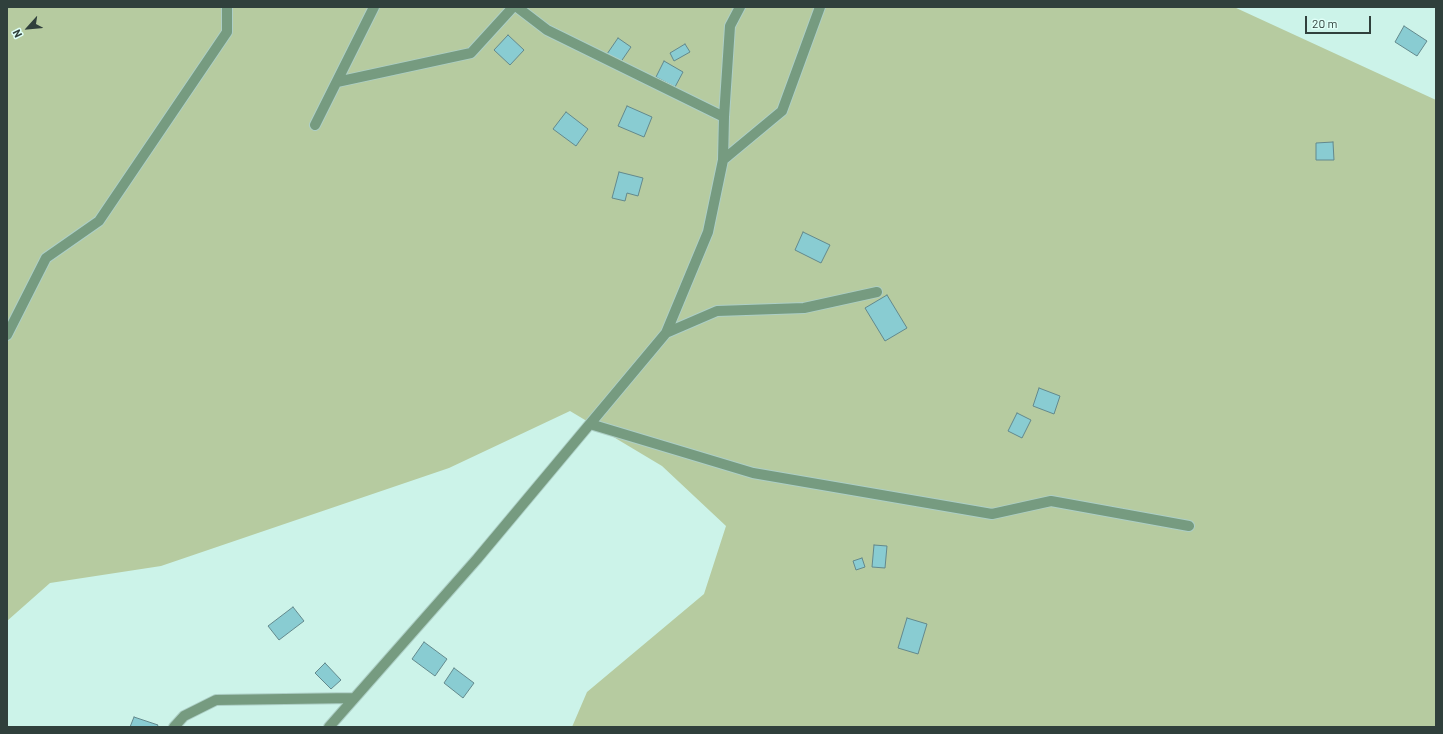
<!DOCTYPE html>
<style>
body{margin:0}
#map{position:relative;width:1443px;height:734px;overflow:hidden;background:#ccf3e9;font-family:Barlow,sans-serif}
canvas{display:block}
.frame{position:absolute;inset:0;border:8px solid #30403c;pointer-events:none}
.north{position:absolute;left:8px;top:8px;width:40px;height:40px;-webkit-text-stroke:3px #dffff7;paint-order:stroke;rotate:243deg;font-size:11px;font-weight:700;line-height:16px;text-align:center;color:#30403c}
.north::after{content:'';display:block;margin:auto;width:14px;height:18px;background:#30403c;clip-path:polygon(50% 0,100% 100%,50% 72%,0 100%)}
.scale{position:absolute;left:1305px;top:16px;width:66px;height:18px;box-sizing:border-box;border:2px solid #30403c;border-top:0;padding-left:5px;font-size:12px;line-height:14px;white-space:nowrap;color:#30403c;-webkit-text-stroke:3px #dffff7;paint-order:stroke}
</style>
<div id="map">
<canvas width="1443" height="734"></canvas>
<div class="frame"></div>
<div class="north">N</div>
<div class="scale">20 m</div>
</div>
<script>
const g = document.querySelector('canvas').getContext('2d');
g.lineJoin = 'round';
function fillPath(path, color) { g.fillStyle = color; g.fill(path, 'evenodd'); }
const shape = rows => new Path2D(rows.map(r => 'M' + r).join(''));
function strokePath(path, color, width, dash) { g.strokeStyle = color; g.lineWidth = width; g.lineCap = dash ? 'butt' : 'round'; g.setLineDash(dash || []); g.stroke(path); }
const green = shape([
 [7,7,1234,7,1436,100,1436,727,572,727,587,692,704,594,726,526,662,466,570,411,449,468,161,566,50,583,7,621]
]);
const building = shape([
 [1404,26,1427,41,1417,56,1395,42,1404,26],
 [508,35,524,50,510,65,494,50,508,35],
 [618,38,631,47,620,63,607,54,618,38],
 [685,44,690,52,674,61,670,53,685,44],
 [664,61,683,72,675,87,656,77,664,61],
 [627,106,652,117,644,137,618,126,627,106],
 [566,112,588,129,576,146,553,129,566,112],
 [1333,142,1334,160,1316,160,1316,143,1333,142],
 [619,172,643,178,638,196,627,193,625,201,612,198,619,172],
 [803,232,830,245,821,263,795,250,803,232],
 [887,295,907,328,885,341,865,308,887,295],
 [1039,388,1060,396,1054,414,1033,406,1039,388],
 [1017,413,1031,420,1022,438,1008,431,1017,413],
 [874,545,887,546,885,568,872,567,874,545],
 [862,558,865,567,856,570,853,561,862,558],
 [293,607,304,621,279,640,268,626,293,607],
 [907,618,927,624,918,654,898,648,907,618],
 [424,642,447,659,435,676,412,659,424,642],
 [325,663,341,680,331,689,315,673,325,663],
 [454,668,474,683,463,698,444,683,454,668],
 [134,717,158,725,157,727,130,727,134,717]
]);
const path = shape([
 [7,8,8,7]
]);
const minor = shape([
 [517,7,547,30,724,117],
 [337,82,471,53,513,7],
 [315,125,374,7],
 [723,160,782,111,820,7],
 [666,333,717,311,804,308,877,292],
 [7,335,46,258,99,221,227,32,227,7],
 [590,424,753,473,992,514,1051,501,1189,526],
 [174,727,184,716,216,700,354,698],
 [329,727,477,559,666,333,708,232,723,160,724,117,730,26,740,7]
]);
fillPath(green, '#b6cba0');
fillPath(building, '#89ccd2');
strokePath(building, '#63898d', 1);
strokePath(minor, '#adcfc6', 12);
strokePath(path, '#9bbbb3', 2.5, [2, 3]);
strokePath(minor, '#769b80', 10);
</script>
